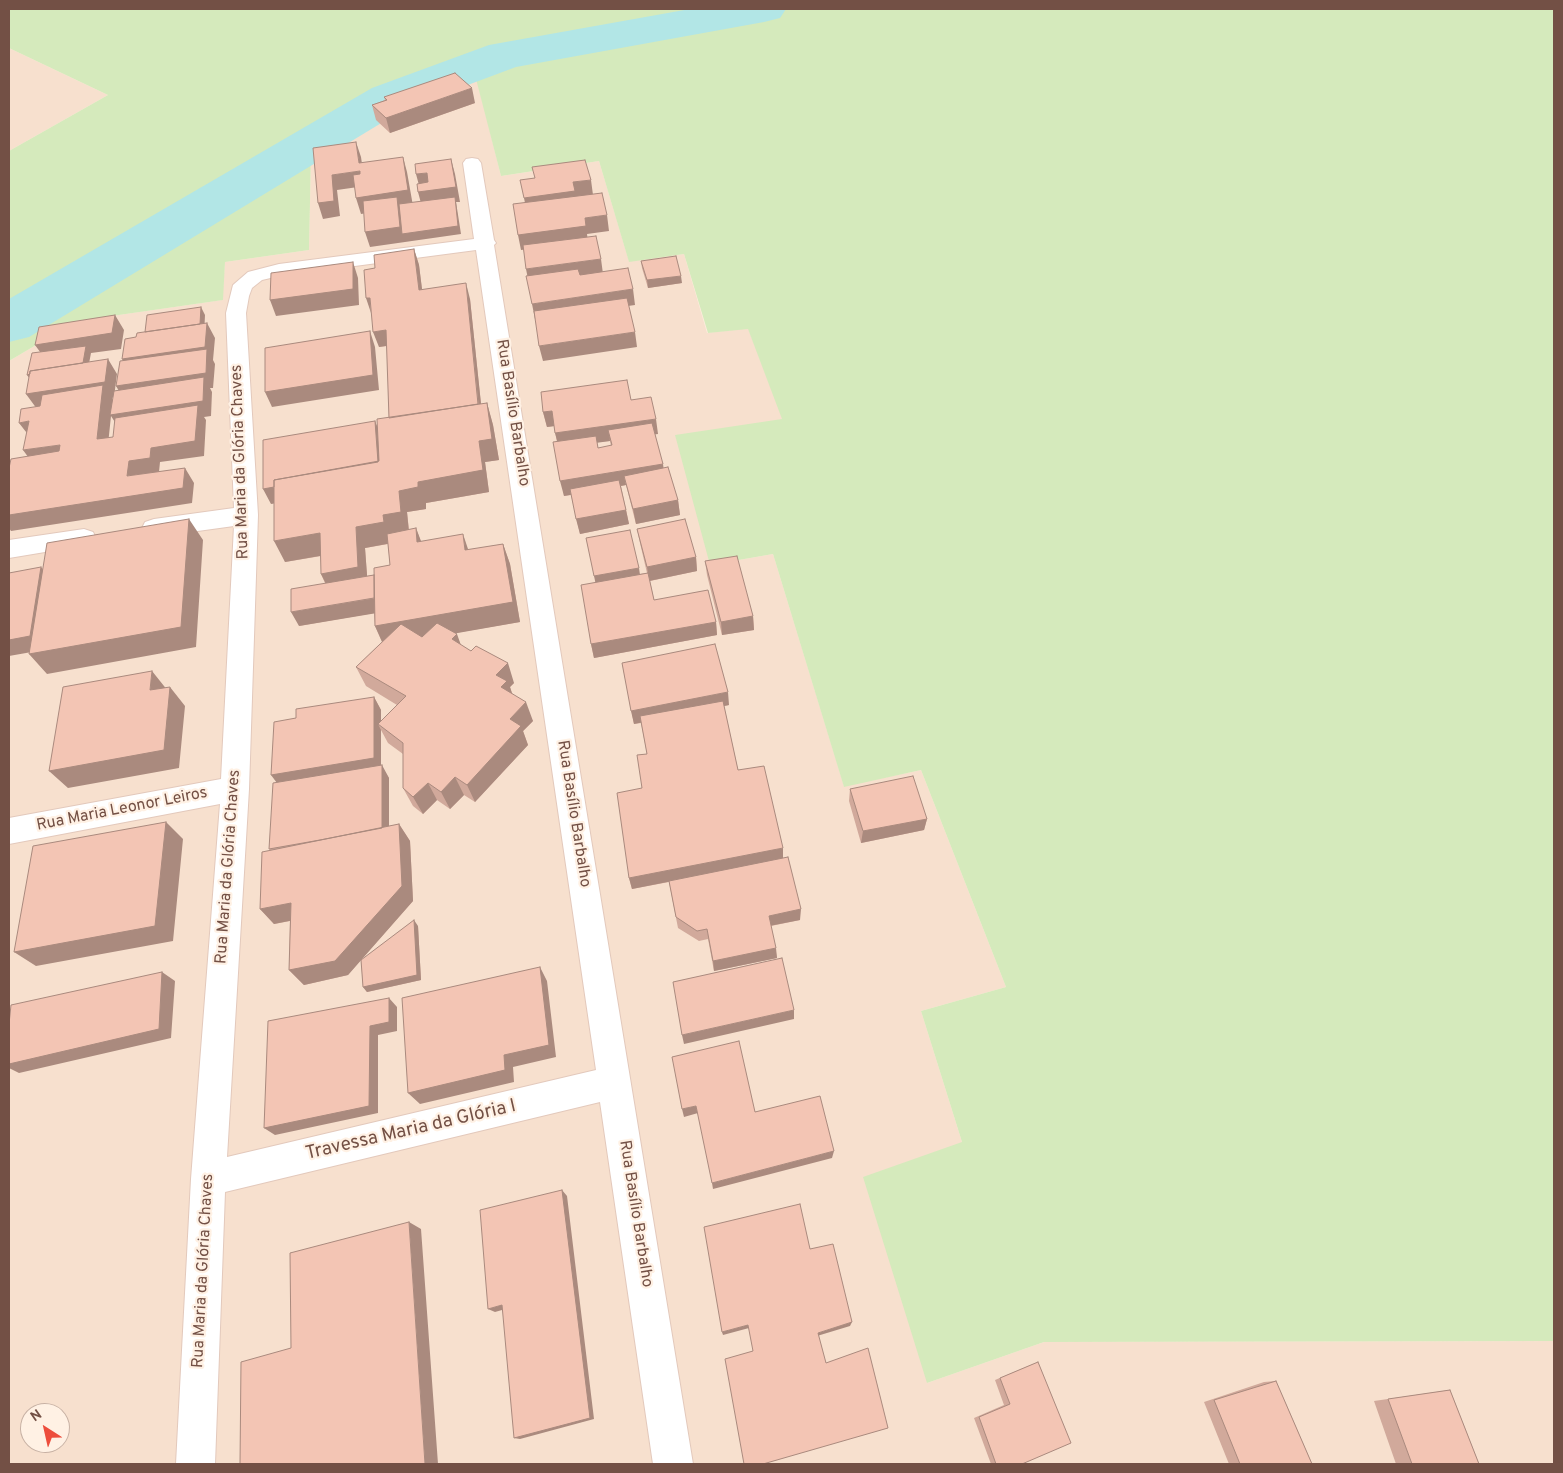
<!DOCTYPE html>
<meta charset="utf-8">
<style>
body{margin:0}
#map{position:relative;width:1563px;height:1473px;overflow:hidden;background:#fdeddd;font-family:Overpass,sans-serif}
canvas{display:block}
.frame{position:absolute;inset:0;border:10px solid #735045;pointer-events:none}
.north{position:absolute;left:20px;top:1403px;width:50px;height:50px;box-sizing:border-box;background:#fff1e4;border:1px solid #c7b1a4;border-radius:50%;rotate:325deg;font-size:14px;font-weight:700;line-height:20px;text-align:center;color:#735045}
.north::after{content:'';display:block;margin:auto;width:18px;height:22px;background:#ed4d3c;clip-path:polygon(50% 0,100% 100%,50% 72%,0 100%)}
</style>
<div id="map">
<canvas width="1563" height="1473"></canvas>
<div class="frame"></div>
<div class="north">N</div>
</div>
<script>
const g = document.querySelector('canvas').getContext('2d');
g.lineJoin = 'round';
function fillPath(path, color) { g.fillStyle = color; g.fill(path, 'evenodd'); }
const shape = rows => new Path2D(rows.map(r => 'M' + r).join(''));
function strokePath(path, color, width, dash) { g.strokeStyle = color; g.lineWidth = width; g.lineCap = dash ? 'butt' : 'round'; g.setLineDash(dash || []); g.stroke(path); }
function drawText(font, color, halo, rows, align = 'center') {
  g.font = font + ' Overpass,sans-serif'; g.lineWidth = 4.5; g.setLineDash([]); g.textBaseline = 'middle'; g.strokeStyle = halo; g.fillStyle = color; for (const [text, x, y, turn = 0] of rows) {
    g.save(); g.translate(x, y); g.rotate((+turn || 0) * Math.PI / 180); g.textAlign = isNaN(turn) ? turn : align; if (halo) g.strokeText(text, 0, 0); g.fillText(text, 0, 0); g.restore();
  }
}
const residential = shape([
 [9,48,108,95,9,151],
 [476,75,501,176,599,161,629,261,684,254,707,333,748,328,783,419,710,565,773,554,844,786,921,770,1006,987,921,1011,962,1142,927,1383,1044,1342,1554,1341,1554,1464,9,1464,9,361,77,321,222,300,225,262,309,250,311,154,381,110],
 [30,1413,60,1413,60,1443,30,1443]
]);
const green = shape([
 [9,9,1554,9,1554,1341,1044,1342,927,1383,863,1177,962,1142,921,1011,1006,987,921,770,844,787,773,554,710,565,675,435,782,419,748,329,708,333,684,254,629,262,599,161,501,176,475,75,381,110,311,154,309,250,225,262,223,300,77,321,9,361,9,151,108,95,9,48]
]);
const river = shape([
 [690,9,786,9,780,18,764,22,516,67,406,108,29,337,9,342,9,299,372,88,489,45,690,9]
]);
const minor = shape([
 [472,158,478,159,481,163,494,240,496,243,494,245,693,1464,653,1464,600,1102,225,1192,215,1464,176,1464,191,1179,220,804,9,844,9,818,221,779,234,526,154,537,145,534,142,528,145,522,154,519,234,508,226,313,233,285,248,272,279,264,474,239,463,163,466,159,472,158],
 [476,250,596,1070,227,1157,249,789,258,515,246,313,249,296,252,288,262,280,279,276,476,250],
 [84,529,93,532,96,538,93,544,9,558,9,540,84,529]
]);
const wall = shape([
 [384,97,475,103,390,133,376,120,372,105,385,100],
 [414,249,419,265,422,290,470,299,481,404,487,403,493,425,499,460,485,462,489,492,426,503,426,509,407,512,409,530,416,528,421,542,468,550,503,544,510,564,520,622,455,633,461,645,514,683,510,687,512,693,533,721,523,731,528,745,475,802,464,795,450,809,437,800,423,814,413,806,403,788,403,754,388,743,381,730,381,766,389,778,389,826,399,824,410,841,413,901,361,960,418,926,421,980,367,992,363,987,361,960,348,975,304,985,289,970,290,921,274,924,260,909,270,850,269,849,277,783,296,718,374,697,381,710,381,721,397,705,366,686,356,667,382,642,375,626,374,613,299,626,325,583,321,574,321,556,285,562,274,503,271,504,375,421,377,427,389,418,387,346,379,347,375,268],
 [388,544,390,565,374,575,367,576,365,548],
 [641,261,682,283,648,288,642,268],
 [631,400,658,434,655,434,663,468,678,500,680,515,636,524,626,485,621,486,629,524,580,534,571,495,564,496,557,442,554,426,547,427,543,412],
 [610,441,611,446,598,448,597,442],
 [637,529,696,557,697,571,650,581,654,600,716,622,717,635,594,658,591,644,596,582,586,538,640,574,647,573,640,543],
 [705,561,753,616,754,630,722,635,707,575],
 [622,663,729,705,724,706,738,770,783,858,800,920,771,926,777,958,714,971,708,939,699,941,678,928,669,882,632,889,629,878,647,754,641,723,634,724],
 [850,789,927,819,924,830,861,843,849,801],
 [1038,1362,1022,1464,991,1464,974,1418,1004,1405,995,1380],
 [1276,1381,1312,1464,1229,1464,1204,1402,1264,1382],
 [1450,1390,1479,1464,1396,1464,1374,1401]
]);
const shadedWall = shape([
 [472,88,475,103,390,133,386,118],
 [356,142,361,157,364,178,359,163],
 [403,157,407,172,413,206,422,207,418,192,451,159,455,174,460,202,456,202,461,234,370,247,365,232,398,208,361,214,356,198],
 [360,171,365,186,337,190,340,216,323,219,318,203,332,175],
 [427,173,431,188,420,189,416,174],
 [591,180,593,195,527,213,524,198,573,182],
 [607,215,609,231,587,234,588,242,521,250,518,235,585,218],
 [414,249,419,265,424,305,419,290],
 [601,259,603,274,529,284,526,269],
 [353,262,358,278,359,305,276,316,270,300],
 [681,276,682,283,648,288,647,280],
 [466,283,470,299,483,423,479,408],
 [633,289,635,305,535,319,532,304],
 [366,298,370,298,371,313],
 [201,307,205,315,204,336,145,336],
 [115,315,124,330,121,349,91,353,87,374,32,382,27,375,46,360,35,345],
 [207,323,215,338,213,360,215,364,213,388,210,388,212,392,211,416,204,417,206,420,204,456,160,462,159,472,127,476,120,430,111,416,107,454,37,409,26,394,108,359,117,374,114,397,112,398,113,400,125,401,116,386,131,374,122,359],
 [386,330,392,345,379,347,373,332],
 [370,331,375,347,379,390,272,407,265,392],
 [635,332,637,347,543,361,539,346],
 [487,403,493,425,499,460,485,462,489,492,426,503,426,509,407,512,409,533,392,543,365,548,368,588,331,594,321,574,356,527,383,515,399,491,418,482,479,441],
 [552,411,555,426,547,427,543,412],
 [656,419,658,434,610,440,608,430,610,441,559,448,555,433],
 [29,421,30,437,19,423],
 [375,421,381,436,384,483,271,504,263,489],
 [60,445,71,459,34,465,23,450],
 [663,464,665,479,624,476,626,485,564,496,560,481],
 [185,468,194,483,192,503,11,531,9,528,9,515],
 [678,500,680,515,636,524,633,509],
 [626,510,629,524,580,534,576,519],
 [189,519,203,540,196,647,47,674,29,654],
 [416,528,424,549,417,542],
 [320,533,331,554,285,562,274,541],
 [463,534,470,555,465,550],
 [503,544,510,564,520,622,384,646,375,626],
 [696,557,697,571,649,581,647,567],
 [41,567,53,581,43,650,9,656,9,640],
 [639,568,641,582,597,590,594,576],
 [377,598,383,612,299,626,291,612],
 [753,616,754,630,722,635,721,622],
 [716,622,717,635,594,658,591,644],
 [457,634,464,654,452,639],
 [508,663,514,683,510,687,514,700,508,706,496,675],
 [152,671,168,691,150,690],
 [170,687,185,706,179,768,68,788,49,771],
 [728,692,729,705,634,724,631,711],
 [374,697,381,710,381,726,378,724,381,730,381,770,280,787,271,775],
 [526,702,533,721,523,731,528,745,475,802,467,785,510,719],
 [382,765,389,778,389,841,382,829],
 [455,777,464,795,450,809,441,792],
 [428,783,437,800,423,814,413,797],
 [927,819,924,830,861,843,863,831],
 [166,822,183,839,173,941,36,966,14,952],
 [399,824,410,841,413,901,348,975,304,985,289,970],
 [783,848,783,859,632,889,629,878],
 [291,903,304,918,274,924,260,909],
 [801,909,800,920,769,926,769,916],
 [414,920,418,926,421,980,367,992,363,987],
 [776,948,777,958,714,971,713,961],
 [540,967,547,981,556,1057,513,1067,514,1082,420,1104,408,1093,504,1055],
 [162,972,175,981,171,1038,19,1073,9,1068,9,1064],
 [389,998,397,1007,397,1031,378,1035,378,1113,275,1135,264,1128,370,1026],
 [794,1010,794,1019,684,1044,682,1035],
 [696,1106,698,1113,684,1117,682,1109],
 [834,1151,832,1158,713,1189,712,1183],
 [562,1190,567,1196,594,1419,520,1439,514,1438],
 [409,1222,421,1229,438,1464,425,1464],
 [502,1305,509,1308,495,1312,488,1309],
 [852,1322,850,1326,817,1336,818,1333],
 [748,1325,749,1328,723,1335,722,1332]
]);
const building = shape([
 [455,73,472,88,386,118,372,105,387,100,384,97,455,73],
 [356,142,359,163,403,157,408,190,356,198,353,175,360,174,360,171,332,175,334,201,318,203,313,148,356,142],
 [451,159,456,187,418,192,417,184,428,182,427,173,416,174,415,164,451,159],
 [585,160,591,180,573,182,575,191,524,198,520,180,535,178,532,167,585,160],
 [602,193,607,215,585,218,586,226,518,235,513,204,602,193],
 [397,197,400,227,365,232,363,201,397,197],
 [455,197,458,226,402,234,399,204,455,197],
 [596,236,601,259,526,269,523,245,596,236],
 [414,249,419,290,466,283,478,404,389,418,386,330,373,332,370,298,366,298,364,270,375,268,374,255,414,249],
 [676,256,681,276,647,280,641,261,676,256],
 [353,262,353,289,270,300,271,273,353,262],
 [628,268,633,289,532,304,526,276,578,269,580,275,628,268],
 [627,298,635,332,539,346,534,311,627,298],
 [201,307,200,324,145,332,147,315,201,307],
 [115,315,112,333,35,345,39,327,115,315],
 [207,323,205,347,122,359,125,339,136,337,137,333,207,323],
 [370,331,373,375,265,392,265,348,370,331],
 [86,346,83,363,30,371,30,374,27,375,32,353,86,346],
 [207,349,206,373,116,386,120,361,207,349],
 [108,359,105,382,26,394,30,371,108,359],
 [204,377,203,401,110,415,114,391,204,377],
 [627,380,631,400,651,397,656,419,555,433,552,411,543,412,541,392,627,380],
 [103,385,97,439,113,437,115,418,198,405,195,441,151,448,150,458,129,461,127,476,185,468,183,488,9,515,9,468,11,459,59,451,60,445,23,450,29,421,19,423,21,409,40,406,42,395,103,385],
 [487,403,492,439,479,441,483,470,418,482,418,487,399,491,401,512,383,515,384,522,356,527,358,567,321,574,320,533,274,541,274,480,379,461,377,419,487,403],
 [375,421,378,462,274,480,274,487,263,489,263,440,375,421],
 [652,423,663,464,560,481,553,442,596,436,598,448,612,445,608,430,652,423],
 [668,467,678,500,633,509,624,476,668,467],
 [619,480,626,510,576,519,570,489,619,480],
 [189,519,181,627,29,654,47,543,189,519],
 [685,519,696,557,647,567,637,529,685,519],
 [416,528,417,542,463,534,465,550,503,544,513,602,375,626,374,568,390,565,387,534,416,528],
 [630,530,639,568,594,576,586,538,630,530],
 [737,556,753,616,721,622,705,561,737,556],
 [41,567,30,636,9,640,9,573,41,567],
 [648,573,654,600,708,590,716,622,591,644,581,585,648,573],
 [374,575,374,598,291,612,291,589,374,575],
 [437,623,457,634,452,639,471,651,476,646,508,663,496,675,507,681,501,687,526,702,510,719,521,726,467,785,455,777,441,792,428,783,413,797,403,788,403,743,378,724,406,696,356,667,401,624,422,637,437,623],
 [715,644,728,692,631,711,622,663,715,644],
 [152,671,150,690,170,687,164,750,49,771,63,687,152,671],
 [374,697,374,758,271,775,274,722,296,718,296,709,374,697],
 [723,701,738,770,764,766,783,848,629,878,617,793,642,788,637,755,647,754,640,716,723,701],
 [382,765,382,828,320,840,269,849,273,783,382,765],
 [913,776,927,819,863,831,850,789,913,776],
 [166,822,155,926,14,952,33,846,166,822],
 [399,824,402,886,335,961,289,970,291,903,260,909,262,852,399,824],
 [788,857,801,909,769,916,776,948,713,961,707,929,697,931,676,917,669,881,788,857],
 [414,920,417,975,363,987,361,960,414,920],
 [782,958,794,1010,682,1035,673,982,782,958],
 [540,967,549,1045,504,1055,505,1070,408,1093,402,998,540,967],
 [162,972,159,1029,9,1064,9,1024,11,1005,162,972],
 [389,998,389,1022,370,1026,369,1106,264,1128,268,1021,389,998],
 [739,1041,755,1112,820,1096,834,1151,712,1183,696,1106,682,1109,672,1057,739,1041],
 [562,1190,590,1418,514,1438,502,1305,488,1309,480,1210,562,1190],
 [800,1204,810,1249,833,1244,852,1322,818,1333,826,1363,868,1348,888,1428,763,1464,744,1464,725,1359,753,1351,748,1325,722,1332,704,1227,800,1204],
 [409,1222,425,1464,240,1464,241,1362,291,1348,290,1253,409,1222],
 [1038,1362,1071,1443,1022,1464,996,1464,979,1417,1010,1404,1000,1378,1038,1362],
 [1276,1381,1312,1464,1240,1464,1214,1400,1276,1381],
 [1450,1390,1479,1464,1412,1464,1388,1399,1450,1390]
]);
const streetNames = [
 ["Rua Basílio Barbalho",512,413,81],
 ["Rua Maria da Glória Chaves",241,462,-92],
 ["Rua Maria Leonor Leiros",122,810,-11],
 ["Rua Basílio Barbalho",573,814,81],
 ["Rua Maria da Glória Chaves",229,867,-86],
 ["Rua Basílio Barbalho",635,1214,81],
 ["Rua Maria da Glória Chaves",204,1271,-87]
];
const nearStreetnames = [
 ["Travessa Maria da Glória I",411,1131,-13]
];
fillPath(residential, '#f7e0ce');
fillPath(green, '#d5eabc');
fillPath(river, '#b2e6e6');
strokePath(minor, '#e3c9bc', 2);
fillPath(minor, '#fff');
fillPath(wall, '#d1a99b');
fillPath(shadedWall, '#aa8a7e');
fillPath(building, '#f3c5b4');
strokePath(building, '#aa8a7e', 1);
drawText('16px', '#735045', '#fff1e4', streetNames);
drawText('19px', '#735045', '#fff1e4', nearStreetnames);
</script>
